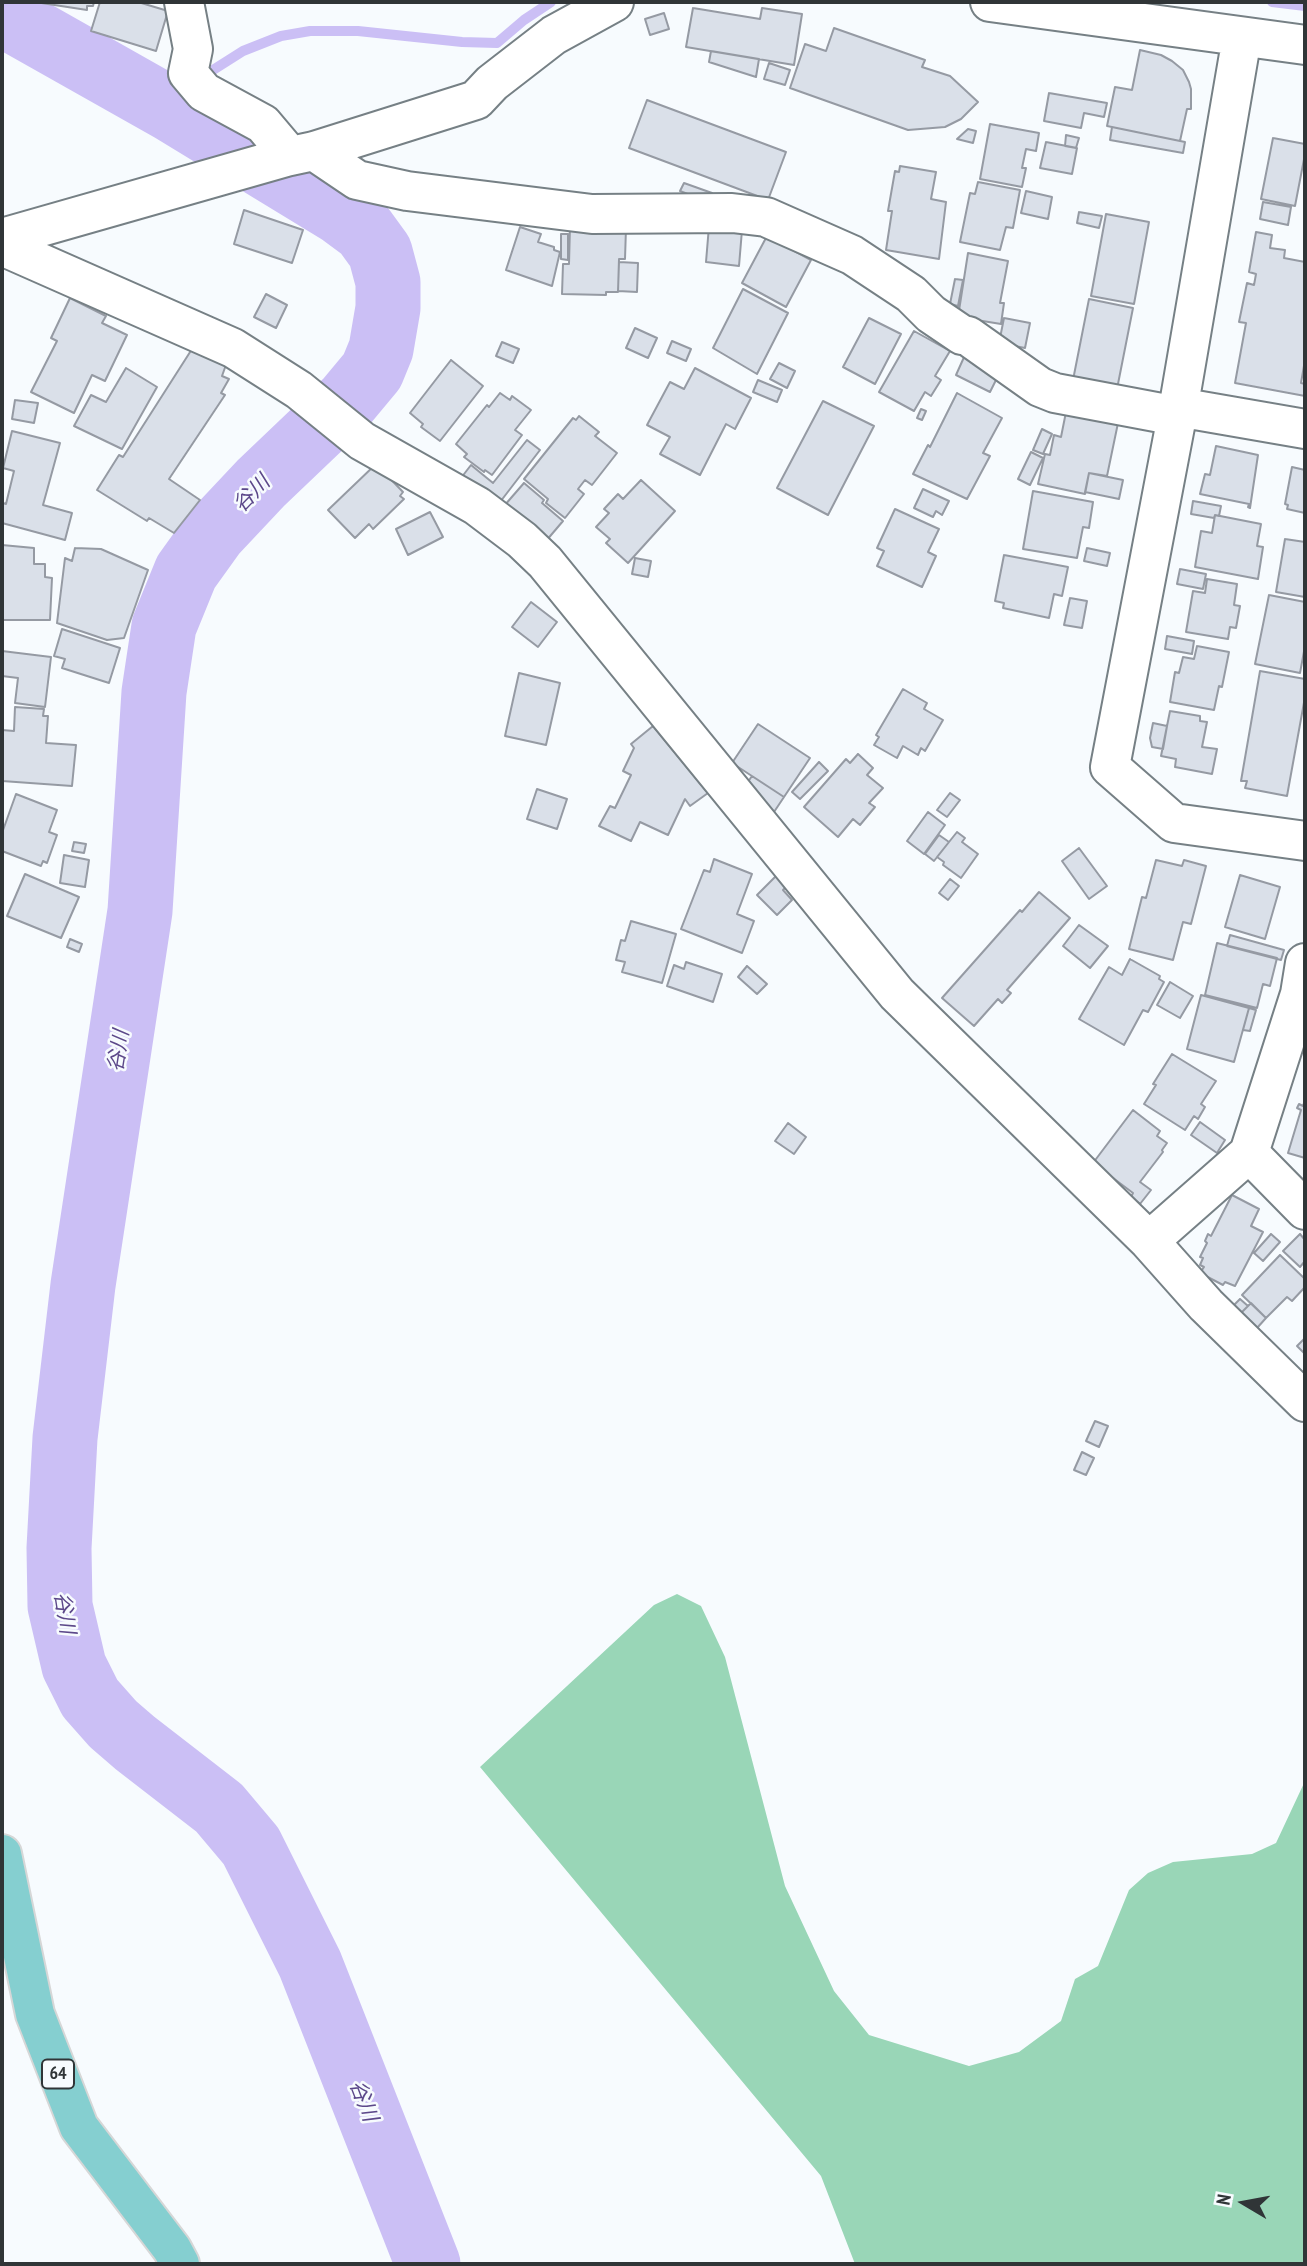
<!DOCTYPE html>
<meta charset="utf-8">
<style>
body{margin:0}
#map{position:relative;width:1307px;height:2266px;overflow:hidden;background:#f7fbfe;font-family:"PT Sans Narrow",sans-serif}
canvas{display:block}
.frame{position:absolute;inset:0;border:4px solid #303537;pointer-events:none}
.north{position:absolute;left:1209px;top:2168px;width:70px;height:70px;-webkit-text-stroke:5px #f7fbfe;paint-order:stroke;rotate:280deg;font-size:19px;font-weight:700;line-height:28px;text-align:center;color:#303537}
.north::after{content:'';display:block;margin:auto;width:24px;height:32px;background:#303537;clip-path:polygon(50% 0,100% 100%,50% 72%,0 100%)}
</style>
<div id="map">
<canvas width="1307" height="2266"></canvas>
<div class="frame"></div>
<div class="north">N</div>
</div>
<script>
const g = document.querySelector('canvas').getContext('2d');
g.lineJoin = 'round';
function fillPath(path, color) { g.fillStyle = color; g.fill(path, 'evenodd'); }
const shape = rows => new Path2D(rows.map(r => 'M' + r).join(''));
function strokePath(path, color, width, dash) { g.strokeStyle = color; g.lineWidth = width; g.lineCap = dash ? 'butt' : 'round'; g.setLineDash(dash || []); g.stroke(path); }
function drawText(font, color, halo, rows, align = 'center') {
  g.font = font + ' "PT Sans Narrow","Noto Sans JP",sans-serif'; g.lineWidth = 5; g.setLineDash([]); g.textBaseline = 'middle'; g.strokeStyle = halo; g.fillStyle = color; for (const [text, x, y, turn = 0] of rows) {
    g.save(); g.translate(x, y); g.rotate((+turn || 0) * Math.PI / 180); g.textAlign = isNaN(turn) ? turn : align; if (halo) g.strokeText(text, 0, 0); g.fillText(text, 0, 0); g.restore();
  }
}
const forest = shape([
 [677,1594,701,1606,725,1657,785,1886,834,1991,869,2035,969,2066,1019,2052,1061,2021,1075,1979,1098,1966,1129,1890,1148,1873,1173,1862,1252,1854,1276,1843,1305,1781,1305,2264,855,2264,821,2176,480,1767,654,1605]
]);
const stream = shape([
 [1272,2,1305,6],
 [172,110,181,98,213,70,243,51,281,36,310,31,358,31,462,42,497,43,524,20,551,2]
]);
const river = shape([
 [2,14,172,110,341,213,364,230,380,252,388,282,388,308,381,349,372,371,347,401,261,483,214,533,186,572,164,626,154,692,140,911,83,1285,65,1438,59,1548,60,1606,74,1666,90,1698,113,1724,135,1743,219,1808,251,1846,310,1964,428,2264]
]);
const building = shape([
 [35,2,94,2,93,6,87,6,87,10,35,2],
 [100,2,138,2,168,11,156,51,91,31,100,2],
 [693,8,760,19,762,8,802,14,794,65,686,47,693,8],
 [664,13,669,29,650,35,645,19,664,13],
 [834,28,925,60,922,67,950,76,978,102,961,119,945,127,908,130,790,88,805,44,826,51,834,28],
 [1140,50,1161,55,1172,61,1183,70,1189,82,1191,89,1191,109,1187,109,1180,141,1107,126,1115,87,1132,90,1140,50],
 [711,51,759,59,756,77,709,62,711,51],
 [769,63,790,70,785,85,764,79,769,63],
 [1049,93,1107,103,1104,117,1084,113,1081,128,1044,121,1049,93],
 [647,100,786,152,768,200,629,148,647,100],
 [990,124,1039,133,1036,151,1026,149,1022,168,1026,168,1022,187,980,179,990,124],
 [1112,127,1185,142,1183,153,1110,140,1112,127],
 [968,129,976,131,973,143,957,139,968,129],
 [1066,135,1079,138,1076,148,1065,146,1066,135],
 [1273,138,1305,144,1305,154,1295,206,1261,199,1273,138],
 [1046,142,1077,148,1072,174,1040,168,1046,142],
 [900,166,936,172,931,199,946,202,939,259,886,250,892,211,888,211,895,171,899,172,900,166],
 [978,182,1020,190,1013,228,1006,227,1000,250,960,242,970,193,975,194,978,182],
 [684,183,712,193,708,202,680,191,684,183],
 [1026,191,1052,197,1048,219,1021,213,1026,191],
 [1263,202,1291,207,1288,225,1260,219,1263,202],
 [244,210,303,230,292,263,234,244,244,210],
 [1079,212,1102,216,1099,228,1077,223,1079,212],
 [1106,214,1149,222,1134,304,1091,296,1106,214],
 [570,226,626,228,625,259,619,259,618,292,606,292,606,295,562,294,563,264,569,264,570,226],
 [709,226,742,230,739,266,706,262,709,226],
 [520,227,541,234,538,242,554,247,554,250,560,252,552,286,506,270,520,227],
 [1256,232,1272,235,1270,248,1285,250,1284,258,1305,262,1305,360,1301,383,1305,384,1305,396,1235,383,1246,323,1239,322,1247,283,1254,285,1256,274,1249,272,1256,232],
 [561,234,568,234,568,260,561,259,561,234],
 [767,236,811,260,786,307,742,283,767,236],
 [968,253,1008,261,1000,303,1004,303,1001,324,958,317,968,253],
 [619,262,638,263,637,292,618,291,619,262],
 [955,279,963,280,958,306,950,304,955,279],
 [743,289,788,313,757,374,713,348,743,289],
 [266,294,287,305,276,328,254,317,266,294],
 [70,298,106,316,102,323,127,335,105,381,92,375,74,413,31,392,57,341,51,338,70,298],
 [1089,299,1133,308,1117,389,1073,380,1089,299],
 [869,318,901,334,875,384,843,367,869,318],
 [1004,318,1030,323,1025,348,999,343,1004,318],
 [635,328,657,338,648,358,626,348,635,328],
 [914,331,950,351,935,376,941,380,931,396,925,392,914,411,879,392,914,331],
 [672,341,691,349,686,361,667,353,672,341],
 [502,342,519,349,513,363,496,356,502,342],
 [192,349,227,362,222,376,229,379,221,393,225,395,169,479,200,500,174,533,149,518,147,521,97,490,119,455,123,457,192,349],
 [965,355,1000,372,990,392,956,375,965,355],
 [451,360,483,386,440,441,421,427,423,424,410,413,451,360],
 [779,363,795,371,787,388,770,379,779,363],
 [126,368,157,387,122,449,74,426,91,395,106,402,126,368],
 [695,368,751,398,735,429,726,424,700,475,660,454,670,437,647,425,670,382,684,389,695,368],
 [758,380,782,390,777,402,753,392,758,380],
 [500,393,510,400,512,396,531,410,515,430,522,435,492,475,485,470,484,472,464,457,467,454,456,444,487,405,489,407,500,393],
 [957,393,1002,418,983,453,990,456,967,499,913,474,928,445,930,447,957,393],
 [15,400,38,403,34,423,12,419,15,400],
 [823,401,874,426,828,515,777,488,823,401],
 [921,409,926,411,922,420,917,418,921,409],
 [1066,412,1118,423,1107,476,1089,473,1085,494,1038,484,1045,454,1050,455,1054,435,1061,437,1066,412],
 [579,416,599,432,595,436,617,453,592,485,585,480,578,489,584,494,565,518,546,503,548,499,524,479,573,418,576,420,579,416],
 [1042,429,1052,434,1043,454,1033,450,1042,429],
 [12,431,60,443,43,505,72,513,65,540,2,523,3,503,6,504,14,471,3,468,12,431],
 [527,440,540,450,497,506,461,478,471,465,493,483,527,440],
 [1216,446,1258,455,1250,508,1248,507,1249,504,1200,494,1205,474,1210,475,1216,446],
 [1031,452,1043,458,1030,485,1018,479,1031,452],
 [376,464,403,492,400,496,404,499,373,529,369,524,355,538,328,510,376,464],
 [1292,467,1305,470,1305,513,1287,509,1288,505,1285,504,1292,467],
 [1089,473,1123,480,1119,499,1085,492,1089,473],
 [641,480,675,511,628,563,606,543,610,539,596,527,609,513,604,509,618,494,623,499,641,480],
 [524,483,544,500,542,503,563,521,546,541,504,506,524,483],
 [923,489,949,501,942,515,936,511,933,517,914,508,923,489],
 [1033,491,1093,502,1089,528,1083,527,1077,558,1023,549,1033,491],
 [1193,501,1221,506,1219,516,1215,515,1214,518,1191,514,1193,501],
 [895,509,939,529,928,552,936,556,922,587,877,566,884,551,877,548,895,509],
 [430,512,443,537,408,555,396,529,430,512],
 [1215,515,1261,524,1257,546,1263,547,1258,579,1195,567,1201,531,1212,533,1215,515],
 [1285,539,1305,542,1305,597,1276,592,1285,539],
 [2,545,34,548,34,564,45,564,45,577,52,578,50,620,2,620,2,545],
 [75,548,101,549,148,570,124,638,107,640,57,623,65,558,72,561,75,548],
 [1087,548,1110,553,1107,566,1084,561,1087,548],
 [1004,555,1068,567,1062,596,1054,594,1049,618,1003,608,1004,603,995,601,1004,555],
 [635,558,651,561,648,577,632,574,635,558],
 [1180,569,1206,574,1203,589,1177,584,1180,569],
 [1207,579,1237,584,1234,605,1240,606,1236,628,1230,627,1228,639,1186,632,1193,591,1205,593,1207,579],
 [1269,595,1305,602,1305,646,1300,673,1255,664,1269,595],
 [1070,598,1087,601,1082,628,1064,625,1070,598],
 [531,602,557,622,538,647,512,627,531,602],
 [62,629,120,648,109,683,62,668,65,659,54,656,62,629],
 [1167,636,1194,641,1192,654,1165,649,1167,636],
 [1197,646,1229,652,1222,687,1219,686,1214,710,1170,702,1175,672,1179,673,1183,657,1194,659,1197,646],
 [2,651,51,657,45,707,15,703,18,678,2,676,2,651],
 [1260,671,1305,679,1305,697,1287,796,1245,788,1247,781,1241,781,1260,671],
 [519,673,560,683,546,745,505,736,519,673],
 [903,689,927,703,924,709,943,720,925,751,921,748,918,755,903,746,897,758,874,745,879,737,876,735,903,689],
 [15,707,44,709,43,716,48,716,46,743,76,745,72,786,2,781,2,730,14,731,15,707],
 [1170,711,1200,716,1200,721,1207,722,1202,747,1217,749,1212,774,1175,767,1176,759,1161,756,1170,711],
 [1153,723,1167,726,1163,749,1152,747,1150,738,1153,723],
 [758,724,810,758,784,797,732,763,758,724],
 [653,726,708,793,690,806,685,799,668,835,640,822,631,841,599,826,610,806,615,808,631,775,623,771,634,748,631,744,653,726],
 [858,754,873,768,867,775,883,788,869,803,875,807,860,825,853,819,838,837,804,807,846,759,850,763,858,754],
 [819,762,828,771,800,799,792,792,819,762],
 [752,776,784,797,772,815,745,786,752,776],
 [537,789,567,799,557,829,527,819,537,789],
 [950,793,960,800,947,817,937,810,950,793],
 [16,794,57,810,49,832,57,835,47,863,43,861,41,866,2,851,2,833,16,794],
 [928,812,945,825,924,854,907,841,928,812],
 [957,832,965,838,962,842,978,854,961,878,943,865,944,862,937,857,957,832],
 [939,835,949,842,934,861,925,854,939,835],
 [74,842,86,844,84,853,72,851,74,842],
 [1079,848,1107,886,1089,899,1062,861,1079,848],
 [64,855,89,860,85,887,60,883,64,855],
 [714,859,752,874,737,914,754,921,742,953,681,929,704,870,710,872,714,859],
 [1156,860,1182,866,1184,860,1206,866,1191,924,1183,922,1173,960,1129,949,1142,897,1146,898,1156,860],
 [25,874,79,897,61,938,7,916,25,874],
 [1240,875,1280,887,1265,939,1225,927,1240,875],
 [776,876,787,886,783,890,792,900,777,915,757,895,776,876],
 [950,879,959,886,948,900,939,893,950,879],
 [1039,892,1070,918,1007,990,1011,993,1002,1003,998,999,974,1026,942,998,1020,910,1022,912,1039,892],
 [631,921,676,934,662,983,622,972,625,962,616,960,621,940,625,941,631,921],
 [1079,925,1108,946,1090,968,1063,946,1079,925],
 [1230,935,1284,950,1281,960,1227,946,1230,935],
 [70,939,82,944,79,952,67,947,70,939],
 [1217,943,1277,958,1270,986,1263,984,1257,1008,1205,995,1217,943],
 [1130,959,1160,976,1159,979,1164,982,1148,1012,1143,1010,1124,1045,1079,1019,1109,967,1122,975,1130,959],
 [686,962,722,974,713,1002,667,986,674,965,684,969,686,962],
 [747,966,767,984,757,994,738,977,747,966],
 [1170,982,1193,996,1180,1018,1157,1005,1170,982],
 [1201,995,1249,1008,1234,1062,1187,1049,1201,995],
 [1249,1008,1256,1010,1250,1031,1243,1030,1249,1008],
 [1172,1054,1216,1081,1201,1104,1205,1107,1198,1119,1194,1116,1185,1130,1144,1104,1156,1085,1153,1084,1172,1054],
 [1304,1103,1305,1103,1305,1158,1288,1153,1301,1110,1297,1108,1299,1104,1303,1106,1304,1103],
 [1133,1110,1160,1131,1157,1136,1167,1143,1162,1150,1163,1152,1140,1182,1151,1190,1140,1204,1131,1197,1133,1193,1093,1163,1133,1110],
 [1200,1122,1225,1140,1217,1153,1191,1135,1200,1122],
 [788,1123,806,1137,794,1154,775,1141,788,1123],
 [1232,1195,1259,1209,1251,1226,1263,1232,1235,1286,1225,1282,1223,1285,1200,1273,1204,1267,1200,1265,1203,1258,1200,1257,1207,1243,1205,1241,1208,1234,1211,1236,1232,1195],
 [1271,1234,1280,1242,1263,1261,1254,1253,1271,1234],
 [1300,1234,1305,1240,1305,1261,1300,1267,1283,1251,1300,1234],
 [1280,1255,1305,1279,1305,1287,1292,1301,1287,1297,1266,1318,1242,1295,1280,1255],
 [1240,1299,1248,1306,1241,1313,1233,1306,1240,1299],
 [1251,1303,1266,1318,1257,1328,1241,1313,1251,1303],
 [1305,1338,1305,1354,1297,1346,1305,1338],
 [1095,1421,1108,1426,1099,1447,1086,1441,1095,1421],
 [1082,1452,1094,1458,1086,1475,1074,1470,1082,1452]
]);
const minor = shape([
 [184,2,193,49,188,73,204,92,263,124,290,156],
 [990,2,1305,45],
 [1242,37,1177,416,1110,767,1174,823,1305,841],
 [314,151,357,180,407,191,592,214,732,213,766,217,852,255,911,294,931,314,962,335,968,336,1040,387,1055,393,1177,416],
 [2,238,286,157,314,151,476,100,492,83,554,35,614,2],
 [2,246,233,348,299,390,362,441,477,506,522,540,545,562,897,994,1149,1241,1206,1305,1305,1402],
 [1178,407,1305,429],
 [1249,1153,1305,1210],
 [1149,1241,1249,1153,1300,994,1305,963]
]);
const major = shape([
 [2,1854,35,2014,79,2127,172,2249,180,2264]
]);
const shields = [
 [58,2074,32]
];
const shieldNames = [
 ["64",58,2074]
];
const waterNames = [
 ["谷川",252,494,-46],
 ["谷川",119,1051,-81],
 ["谷川",64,1613,81],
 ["谷川",363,2101,69]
];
fillPath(forest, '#99d6b7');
strokePath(stream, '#cbbff5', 10);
strokePath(river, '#cbbff5', 65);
fillPath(building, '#dae0e9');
strokePath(building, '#959aa3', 2);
strokePath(minor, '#768085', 42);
strokePath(major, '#d6d7d7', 42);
strokePath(minor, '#fff', 38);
strokePath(major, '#85cfd0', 38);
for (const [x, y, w] of shields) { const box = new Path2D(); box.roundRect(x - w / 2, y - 14.5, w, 29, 5); g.fillStyle = '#f7fbfe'; g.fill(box); strokePath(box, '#303537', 2); }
drawText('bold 18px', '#303537', null, shieldNames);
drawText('italic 21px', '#5c488a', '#f7fbfe', waterNames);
</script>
